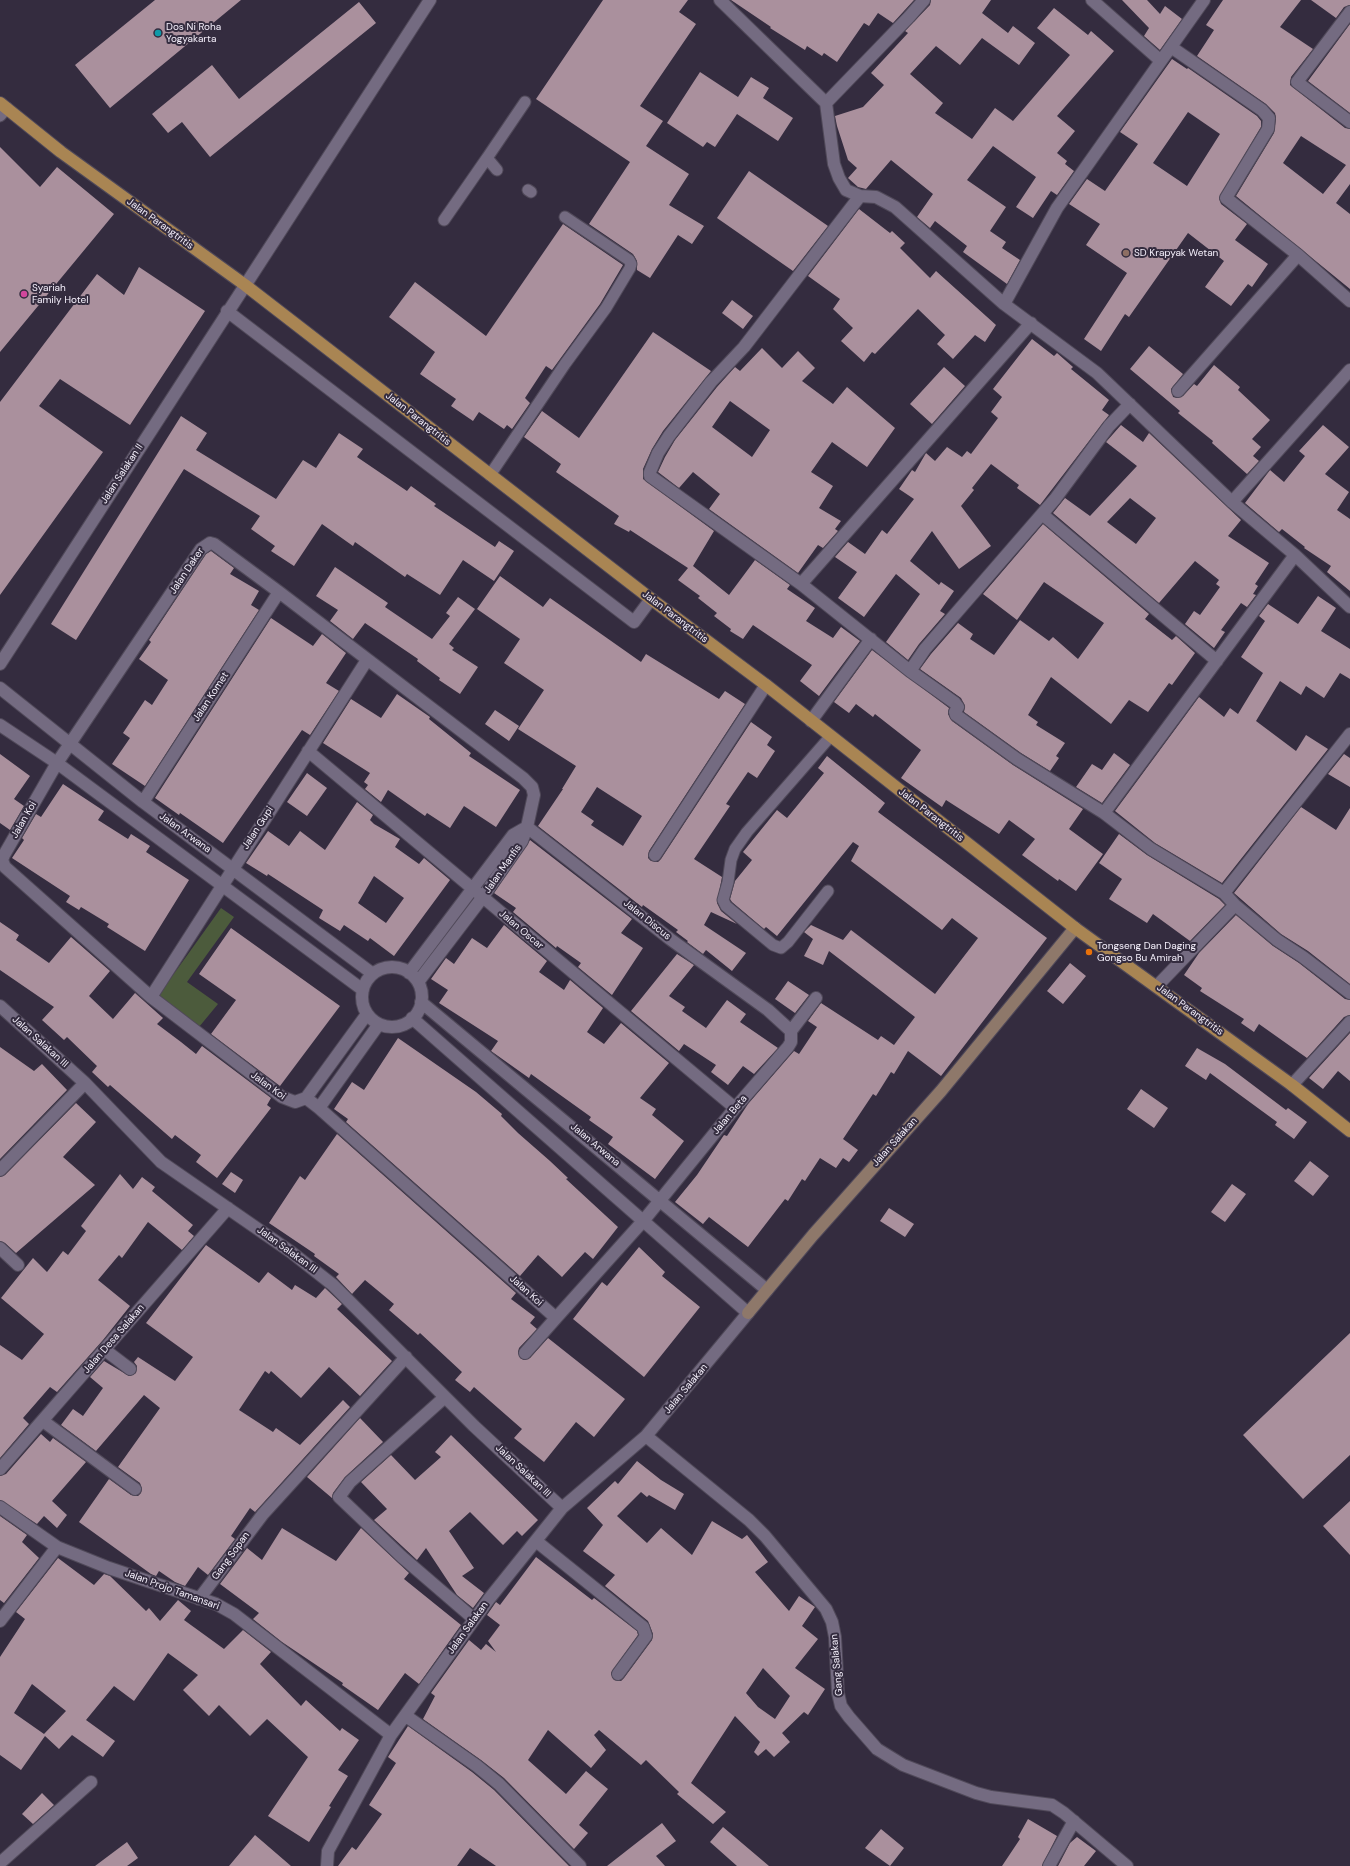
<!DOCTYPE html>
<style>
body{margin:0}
canvas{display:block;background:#342c3f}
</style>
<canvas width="1350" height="1866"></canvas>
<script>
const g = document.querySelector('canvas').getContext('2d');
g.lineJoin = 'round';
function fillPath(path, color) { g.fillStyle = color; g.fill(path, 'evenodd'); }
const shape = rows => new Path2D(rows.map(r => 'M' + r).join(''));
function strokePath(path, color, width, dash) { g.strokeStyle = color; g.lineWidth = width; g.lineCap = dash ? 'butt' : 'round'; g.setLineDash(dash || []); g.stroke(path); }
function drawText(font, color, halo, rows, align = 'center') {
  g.font = font + ' "DM Sans",sans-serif'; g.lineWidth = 4; g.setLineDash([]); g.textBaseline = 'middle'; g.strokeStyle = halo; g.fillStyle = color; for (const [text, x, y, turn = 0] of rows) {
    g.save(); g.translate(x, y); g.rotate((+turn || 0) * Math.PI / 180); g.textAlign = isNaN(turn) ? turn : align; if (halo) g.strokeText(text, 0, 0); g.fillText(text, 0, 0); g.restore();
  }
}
const green = shape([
 [221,908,234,917,187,982,218,1004,199,1027,158,996]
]);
const building = shape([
 [155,0,241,0,110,108,75,65],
 [603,0,688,0,679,12,696,24,640,106,663,121,646,146,689,174,669,205,704,226,692,244,678,235,650,278,637,270,637,261,633,254,589,224,630,162,536,99],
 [731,0,914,0,893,23,878,13,869,26,864,23,837,62,824,53,822,56,807,46,805,50,770,28,771,27],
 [931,0,991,0,982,13,1008,33,1013,26,1035,43,1019,65,982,38,960,65,936,46,910,74,943,103,935,113,972,139,995,108,1013,121,1070,55,1037,28,1054,8,1088,35,1091,31,1114,51,1057,116,1075,131,1057,153,1067,161,1065,164,1074,171,1057,195,1051,191,1033,218,1016,207,1036,177,993,146,967,180,1006,207,990,231,1006,242,1002,248,1020,260,1007,284,963,252,967,246,935,221,930,228,917,217,933,194,891,160,866,189,858,187,848,178,857,168,848,160,837,126,835,116,863,107,884,85,871,73,908,33,905,31,930,5],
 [1122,0,1147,0,1160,14,1165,6,1182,19,1160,50,1144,36,1149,28],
 [1223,0,1301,0,1280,27,1313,49,1291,77,1290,85,1345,128,1350,129,1350,184,1336,203,1350,214,1350,289,1236,196,1274,133,1276,118,1275,113,1266,104,1197,56,1214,30,1206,25],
 [1301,136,1346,165,1323,194,1283,163],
 [1311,0,1350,0,1350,5,1344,7,1336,18],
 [359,2,376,23,210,157,182,122,168,133,152,114,212,65,239,99],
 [1350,24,1350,113,1308,81],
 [1172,59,1187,69,1188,68,1257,116,1261,121,1261,127,1219,198,1221,204,1247,224,1235,240,1268,264,1252,287,1248,284,1231,306,1205,287,1224,261,1188,233,1129,317,1125,314,1101,351,1084,339,1127,273,1086,245,1100,224,1069,204,1087,179,1105,191,1138,144,1120,132],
 [1188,112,1220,134,1187,186,1153,163],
 [700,72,738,97,751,77,769,88,763,98,793,118,778,141,737,114,715,147,707,142,703,147,667,123],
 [0,147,40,187,57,167,114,214,0,352],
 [749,171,828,226,793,271,717,218],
 [859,209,890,233,892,231,905,243,900,248,930,278,936,271,996,325,985,342,975,335,953,359,937,344,945,335,918,309,875,354,872,352,864,362,841,341,853,328,833,309,840,299,808,276],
 [563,224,623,265,600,304,552,370,546,366,525,398,530,403,512,429,507,425,504,429,479,412,473,421,451,406,456,399,420,374,435,352,389,317,415,282,486,336],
 [139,267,205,311,130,425,60,379,39,406,103,452,0,595,0,402,97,274,124,295],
 [732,300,753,316,743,329,722,313],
 [653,332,711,371,663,431,652,449,643,469,643,479,714,531,693,566,729,595,755,560,790,585,787,589,815,608,806,621,833,638,841,627,860,641,819,696,800,681,812,665,753,625,743,639,730,631,731,629,714,616,717,613,698,598,700,596,678,580,688,568,630,530,629,532,614,524,619,516,556,472,561,464,524,437,542,411,579,438],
 [1032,339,1054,356,1057,353,1073,367,1071,369,1109,400,1102,410,1109,415,1040,505,1017,488,1019,485,991,464,972,488,974,490,961,506,991,546,959,569,932,531,910,561,939,585,941,582,954,591,940,611,945,614,919,644,908,660,886,642,920,594,896,574,864,617,838,598,857,572,835,557,848,542,865,554,882,530,887,534,914,499,899,489,912,470,915,472,926,453,935,461,947,447,962,457,967,451,971,454,998,418,991,412,1002,397,993,389],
 [1149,346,1183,374,1171,389,1173,397,1177,398,1183,396,1194,384,1197,386,1214,365,1240,387,1238,390,1270,420,1252,439,1261,447,1253,456,1259,461,1247,474,1212,443,1213,441,1178,413,1180,411,1130,369],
 [762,348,782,368,798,351,815,368,802,381,833,404,847,387,895,428,867,467,832,442,811,472,833,486,819,508,841,521,835,529,838,531,823,548,818,545,798,573,709,509,720,494,693,472,679,488,658,472,665,457,675,440,717,387,735,367,740,371],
 [730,401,770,430,752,457,712,427],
 [944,367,965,386,932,424,910,404],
 [181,416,207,433,196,450,276,499,303,460,316,468,339,433,363,449,357,457,407,491,411,486,436,504,434,506,495,547,499,541,514,551,494,581,463,560,440,595,407,574,405,577,355,542,353,546,322,524,294,566,271,551,275,546,251,529,260,516,184,469,76,640,51,624],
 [1121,425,1143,442,1149,433,1241,520,1228,536,1269,563,1255,584,1258,586,1253,594,1256,595,1247,607,1241,603,1221,630,1225,632,1214,648,1185,624,1194,611,1200,615,1220,587,1216,584,1219,580,1195,561,1159,603,1053,513,1065,498,1090,516,1137,466,1106,442],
 [1130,498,1156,518,1136,544,1107,522],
 [1323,425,1349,447,1325,474,1349,492,1337,510,1350,519,1350,591,1327,572,1331,566,1304,548,1305,547,1282,529,1279,532,1245,503,1270,470,1284,482,1305,456,1299,451],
 [1043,524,1149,614,1145,619,1172,640,1176,636,1195,653,1172,685,1169,683,1148,712,1129,700,1111,724,1051,677,1028,715,1038,722,1036,725,1065,743,1056,756,1059,758,1050,771,1021,753,964,712,965,706,961,698,920,669,931,654,958,623,973,634,970,639,994,655,1020,620,1049,641,1053,637,1078,659,1104,623,1044,582,1017,620,983,594],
 [211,551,234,568,230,574,259,591,251,605,259,610,145,786,112,764,130,738,123,733,145,700,152,705,168,680,139,659,151,642,149,640,206,554],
 [335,567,388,603,385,607,432,639,450,616,446,613,458,597,475,609,449,644,454,648,452,650,478,667,460,694,439,680,440,678,417,661,418,659,365,623,353,639,330,621,338,610,316,596],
 [500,576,543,607,550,598,641,662,646,654,719,699,725,691,745,704,649,851,648,858,651,861,658,862,661,859,751,722,772,737,767,745,775,751,757,778,748,772,726,804,730,806,694,859,722,877,717,903,721,911,737,924,711,912,704,925,746,953,732,971,706,950,703,954,687,942,688,941,676,932,678,930,643,905,642,907,538,826,563,789,562,789,576,766,518,729,544,690,504,663,520,639,477,609],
 [597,787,642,816,623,846,591,825,594,821,581,812],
 [1318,596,1336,608,1321,631,1350,649,1350,679,1340,673,1324,698,1306,686,1301,695,1280,681,1256,721,1296,751,1306,735,1328,749,1222,883,1155,843,1115,811,1199,697,1224,717,1230,708,1238,714,1263,673,1241,657,1265,621,1259,616,1268,604,1298,624],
 [271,618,313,646,322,634,346,653,326,683,339,691,310,735,302,730,223,843,180,813,179,815,155,798],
 [872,650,949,708,948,714,952,721,1013,765,1083,809,1069,829,1103,854,1076,891,1059,879,1058,881,1022,855,1035,839,1009,820,999,834,946,800,942,807,901,778,921,750,875,714,873,717,856,704,849,713,834,702],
 [397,694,430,717,429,719,471,753,469,756,520,790,496,827,464,806,450,828,427,813,425,816,388,790,381,802,365,789,368,785,364,782,370,773,323,743,351,699,381,718],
 [495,710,519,726,509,741,485,724],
 [1114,753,1130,765,1102,803,1076,787,1092,764,1102,770],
 [0,754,30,776,14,799,24,806,10,830,0,823],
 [1344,754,1350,758,1350,787,1328,774],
 [827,756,885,803,878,812,1047,938,941,1076,908,1051,894,1074,891,1072,876,1096,873,1094,843,1139,858,1150,849,1162,843,1158,836,1168,820,1158,805,1181,802,1179,788,1201,785,1199,748,1247,709,1217,703,1224,675,1202,697,1175,724,1135,727,1136,748,1104,794,1051,799,1054,817,1027,808,1021,821,1003,878,1040,881,1036,894,1045,915,1017,829,951,823,965,804,956,813,939,804,932,811,925,843,940,851,930,935,994,978,938,952,918,942,930,851,861,859,846,853,842,777,936,766,927,764,929,732,902,730,899,735,881,752,860,743,852,777,810,787,818,824,773,818,768],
 [307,773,327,788,307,816,287,802],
 [63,784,104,811,98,820,128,839,131,834,150,846,146,852,189,880,145,951,107,927,109,924,81,907,79,910,66,902,70,896,12,858,24,840,22,838,36,814,41,817],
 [357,802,373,815,370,820,374,824,400,839,395,847,419,864,424,858,450,880,394,956,370,938,368,941,344,925,340,931,319,918,323,910,268,874,267,876,246,863,268,831,289,846,300,831,325,850],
 [374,876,404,898,386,923,358,903],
 [1301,807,1336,830,1350,808,1350,984,1308,951,1281,934,1234,893],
 [1119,834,1147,855,1219,899,1225,905,1190,941,1153,914,1147,923,1109,899,1122,879,1099,863],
 [530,840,632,919,621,933,643,948,612,995,578,967,581,963,557,946,556,948,513,912,516,908,494,893],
 [1236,915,1273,946,1299,963,1345,999,1350,1000,1350,1015,1344,1017,1307,1058,1259,1024,1254,1032,1241,1023,1244,1019,1200,991,1202,988,1184,975,1199,953],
 [0,922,19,935,16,940,49,963,71,937,110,971,89,996,113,1019,135,993,163,1018,157,1024,181,1042,196,1054,202,1046,271,1098,267,1105,271,1108,217,1178,196,1162,201,1155,175,1135,172,1139,110,1085,108,1087,92,1072,97,1066,67,1037,64,1040,42,1020,54,1007,0,970],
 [504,925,547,961,539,972,564,990,570,980,603,1008,587,1032,604,1044,621,1023,669,1063,640,1098,656,1109,652,1115,684,1141,655,1179,608,1144,613,1137,589,1120,591,1117,531,1074,529,1078,491,1051,498,1041,439,1003,448,990,431,979,446,958,454,964,472,938,487,948],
 [231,928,340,1006,280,1086,211,1034,236,1000,199,974],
 [677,954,694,965,669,996,685,1007,682,1011,706,1028,727,1000,746,1014,740,1022,778,1048,754,1074,743,1066,728,1085,711,1072,716,1065,684,1044,679,1051,631,1011],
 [1070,963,1086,976,1063,1004,1047,991],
 [788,981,809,995,795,1013,775,999],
 [1350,1033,1350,1081,1338,1071,1323,1089,1309,1078],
 [398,1038,476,1092,502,1114,501,1116,518,1133,550,1161,568,1178,566,1179,618,1227,593,1259,585,1252,562,1277,538,1255,520,1276,346,1122,348,1119,334,1109,352,1082,364,1090],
 [0,1047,34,1071,42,1064,67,1090,0,1159],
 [1197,1048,1225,1064,1286,1110,1288,1108,1307,1122,1294,1139,1275,1125,1277,1122,1210,1073,1206,1080,1185,1066],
 [1141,1089,1168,1108,1154,1128,1127,1109],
 [76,1103,96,1122,63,1157,95,1185,16,1253,5,1243,0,1241,0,1177,5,1175],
 [337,1134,516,1293,511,1299,535,1317,530,1323,537,1329,519,1348,518,1352,520,1358,524,1360,530,1358,548,1338,625,1399,594,1437,576,1422,544,1462,514,1438,522,1429,474,1387,470,1392,455,1380,462,1372,420,1333,418,1335,389,1310,394,1304,365,1280,352,1294,336,1277,339,1274,314,1256,315,1254,269,1223,300,1176,305,1180],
 [1310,1161,1329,1176,1313,1196,1294,1181],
 [231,1172,243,1180,235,1193,222,1184],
 [120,1174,133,1189,142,1177,155,1187,152,1191,193,1225,188,1231,194,1236,182,1250,148,1222,122,1258,119,1255,98,1280,130,1306,103,1340,57,1392,50,1387,23,1418,29,1424,0,1458,0,1345,22,1360,44,1334,1,1298,33,1258,47,1272,63,1251,68,1255,86,1231,81,1226],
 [1232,1184,1246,1194,1225,1222,1211,1212],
 [889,1208,914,1224,905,1237,880,1221],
 [206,1245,259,1283,268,1272,292,1290,295,1285,316,1298,325,1288,342,1304,337,1309,392,1361,360,1396,329,1367,301,1398,271,1371,269,1374,265,1371,239,1410,273,1432,276,1428,300,1445,343,1400,350,1407,255,1512,250,1508,231,1536,235,1539,208,1575,198,1567,185,1586,175,1582,159,1571,156,1576,151,1574,79,1522,109,1479,131,1495,138,1496,141,1493,142,1489,140,1483,118,1467,160,1408,144,1395,96,1451,61,1425,73,1409,83,1416,103,1388,90,1377,104,1361,129,1376,136,1373,137,1366,134,1362,138,1357,175,1381,193,1357,146,1323],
 [639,1247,665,1272,662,1276,700,1307,644,1377,573,1319,602,1282,607,1286],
 [1350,1333,1350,1455,1303,1499,1243,1435],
 [360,1418,383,1442,345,1477,333,1493,332,1498,307,1477],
 [41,1434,50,1442,53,1438,86,1462,52,1501,67,1515,57,1528,44,1516,37,1524,0,1500,0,1476,6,1474],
 [451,1435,538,1520,522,1536,517,1531,503,1545,470,1512,449,1531,474,1568,462,1576,484,1593,473,1608,457,1595,426,1548,417,1560,374,1520,387,1509,361,1482,391,1455,415,1480,441,1457,435,1452],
 [637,1461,661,1480,684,1494,675,1510,649,1495,647,1497,641,1492,617,1516,647,1543,661,1528,692,1555,712,1521,742,1539,747,1535,768,1562,755,1572,789,1611,799,1596,815,1607,802,1626,818,1639,795,1668,825,1689,808,1715,804,1712,782,1733,790,1742,774,1757,766,1749,758,1756,754,1752,760,1742,735,1716,691,1783,726,1812,713,1824,677,1794,679,1792,646,1760,641,1765,599,1730,594,1735,606,1750,591,1768,548,1730,528,1760,566,1794,586,1771,608,1789,579,1825,588,1833,574,1849,504,1778,481,1760,423,1719,435,1696,431,1693,469,1640,481,1650,486,1644,496,1652,488,1641,500,1625,487,1615,496,1602,500,1605,536,1557,592,1600,594,1598,637,1631,638,1635,611,1673,614,1680,621,1681,624,1678,652,1640,653,1634,648,1621,605,1586,615,1575,583,1551,603,1525,587,1508,615,1481,618,1484],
 [763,1668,790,1696,775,1719,758,1707,746,1693],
 [1350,1501,1350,1555,1323,1526],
 [0,1516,27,1535,22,1542,39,1558,4,1603,0,1600],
 [282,1528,336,1561,361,1528,409,1573,404,1579,461,1625,419,1684,405,1673,378,1710,342,1685,343,1683,282,1642,253,1619,259,1613,220,1584,247,1548,262,1560],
 [58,1558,94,1585,104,1574,110,1576,146,1611,149,1608,160,1621,178,1600,191,1611,184,1620,224,1649,243,1630,271,1652,260,1664,301,1706,306,1700,340,1731,342,1728,359,1740,338,1770,348,1776,329,1806,331,1807,309,1842,268,1816,308,1757,267,1719,250,1736,219,1705,209,1716,183,1690,198,1675,168,1653,134,1701,114,1686,86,1720,115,1741,103,1757,72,1735,59,1749,45,1736,21,1770,0,1755,0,1657,25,1619,16,1612],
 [32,1684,66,1711,44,1734,14,1713],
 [408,1726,472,1772,494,1790,569,1866,496,1866,470,1848,457,1866,338,1866,352,1847,356,1850,382,1814,369,1805,396,1763,388,1757],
 [42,1793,54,1805,33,1824,22,1814],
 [1028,1819,1057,1836,1042,1866,1002,1866,1020,1839,1018,1837],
 [662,1823,676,1841,656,1856,665,1866,607,1866],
 [723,1827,769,1866,737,1866,710,1842],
 [881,1829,904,1848,890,1866,865,1848],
 [255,1835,291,1866,229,1866],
 [1077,1837,1096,1851,1084,1866,1058,1866,1070,1843],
 [127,1842,138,1858,127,1866,95,1866]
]);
const lane = shape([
 [0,116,7,108],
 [497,170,487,158,525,102],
 [528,190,531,192],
 [444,220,487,158],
 [490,475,565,364,606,308,630,268,631,264,629,260,565,217],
 [828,891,788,942,781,948,773,945,726,906,723,900,728,882,731,860,735,849,747,832,830,737]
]);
const street = shape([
 [720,0,826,103,834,164,839,178,846,190,860,196,876,197,895,207,1004,304,1097,373,1232,502,1295,555,1350,607],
 [1092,0,1161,61],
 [1350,12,1297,82,1350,122],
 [1171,47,1262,110,1269,118,1268,129,1226,198,1298,255,1350,301],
 [826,103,909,17,924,0],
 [860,196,744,347,711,382,669,436,658,453,650,472,650,476,801,584,910,671,955,703,958,707,955,712,956,715,1017,759,1104,813,1151,849,1224,893,1235,905,1277,940,1303,957,1350,993],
 [1004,304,1057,208,1204,0],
 [227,311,634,622,651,599],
 [1178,391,1298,255],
 [1232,502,1350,370],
 [1042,514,1217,661],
 [210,543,214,544,279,592,523,778,532,787,534,795,527,827,670,939,768,1010,791,1031,791,1042,788,1047,735,1108,644,1220,556,1318,319,1108,306,1098,295,1102,282,1097,151,997,5,867,2,860,4,855,57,763,201,549,210,543],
 [801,584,1031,323],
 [0,664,430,0],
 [910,671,925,649,1055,499,1109,426,1130,404],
 [0,688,143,802,373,974],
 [811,721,871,639],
 [0,725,57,763,363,990],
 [308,751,735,1108],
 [143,802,279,592],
 [1104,813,1295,555],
 [655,855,766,685],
 [1224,893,1350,734],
 '362 997a30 30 0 1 1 60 0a30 30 0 1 1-60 0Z',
 [409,973,513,835,527,827,522,841,482,898,418,982],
 [1157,986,1235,905],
 [151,997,367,660],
 [421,1002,767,1290],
 [0,1006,85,1083,161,1162,291,1252,333,1285,474,1426,562,1508],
 [791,1031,816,998],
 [1292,1085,1350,1022],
 [306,1098,367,1014],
 [319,1108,379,1024],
 [0,1170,85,1083],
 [0,1248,18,1265],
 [105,1350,130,1369],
 [525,1353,556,1318],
 [445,1397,350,1482,339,1497,402,1557,474,1619],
 [43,1421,135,1489],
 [646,1436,749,1520,765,1536,826,1609,832,1622,835,1637,838,1693,841,1706,849,1717,877,1749,903,1765,976,1793,991,1797,1052,1805,1064,1813,1127,1866],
 [0,1469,228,1208],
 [0,1507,57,1547,109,1568,216,1604,234,1614,391,1735],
 [536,1541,643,1627,646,1636,618,1674],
 [199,1599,263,1514,406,1357],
 [0,1621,57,1547],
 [406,1716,477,1766,499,1784,580,1866],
 [0,1863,91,1782],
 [327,1866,328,1851,391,1735,489,1599,562,1508,646,1436,748,1313,412,1018],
 [1049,1866,1074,1821]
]);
const secondary = shape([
 [748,1313,813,1235,941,1091,1075,928]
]);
const primary = shape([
 [0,103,61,152,245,285,651,599,766,685,1075,928,1292,1085,1350,1131]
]);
const markers = [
 [158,33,4,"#0f9aa8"],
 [1126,253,4,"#8d6e63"],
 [24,294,4,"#d1479c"],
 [1089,952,4,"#e8710a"]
];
const poiNames = [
 ["Dos Ni Roha",166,27],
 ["Yogyakarta",166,39],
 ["SD Krapyak Wetan",1134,253],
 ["Syariah",32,288],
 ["Family Hotel",32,300],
 ["Tongseng Dan Daging",1097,946],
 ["Gongso Bu Amirah",1097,958]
];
const streetNames = [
 ["Jalan Parangtritis",160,224,36],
 ["Jalan Parangtritis",418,419,38],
 ["Jalan Salakan II",122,474,-57],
 ["Jalan Daker",187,571,-56],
 ["Jalan Parangtritis",675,617,37],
 ["Jalan Komet",211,697,-57],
 ["Jalan Parangtritis",931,815,38],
 ["Jalan Koi",24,820,-60],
 ["Jalan Gupi",258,828,-57],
 ["Jalan Arwana",185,833,36],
 ["Jalan Manfis",503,869,-55],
 ["Jalan Discus",647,920,39],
 ["Jalan Oscar",521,930,40],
 ["Jalan Parangtritis",1190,1010,36],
 ["Jalan Salakan III",40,1042,42],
 ["Jalan Koi",268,1086,36],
 ["Jalan Beta",730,1115,-50],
 ["Jalan Salakan",895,1142,-48],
 ["Jalan Arwana",595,1145,40],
 ["Jalan Salakan III",287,1250,36],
 ["Jalan Koi",526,1291,42],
 ["Jalan Desa Salakan",114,1339,-49],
 ["Jalan Salakan",686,1389,-50],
 ["Jalan Salakan III",523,1471,43],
 ["Gang Sopan",231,1556,-54],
 ["Jalan Projo Tamansari",172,1590,20],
 ["Jalan Salakan",468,1628,-54],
 ["Gang Salakan",837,1665,-95]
];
fillPath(green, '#4c5b3c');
fillPath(building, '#aa909d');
strokePath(lane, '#504959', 13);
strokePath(street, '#504959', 14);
strokePath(secondary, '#504959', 14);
strokePath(primary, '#504959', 14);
strokePath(lane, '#746b81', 11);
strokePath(street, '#746b81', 12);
strokePath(secondary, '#8e786a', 12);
strokePath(primary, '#a98553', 12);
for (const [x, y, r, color] of markers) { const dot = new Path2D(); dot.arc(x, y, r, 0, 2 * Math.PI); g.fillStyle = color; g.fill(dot); strokePath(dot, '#342c3f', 1.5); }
drawText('10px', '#f5f0fc', '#342c3f', poiNames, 'left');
drawText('10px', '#f5f0fc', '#342c3f', streetNames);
</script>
